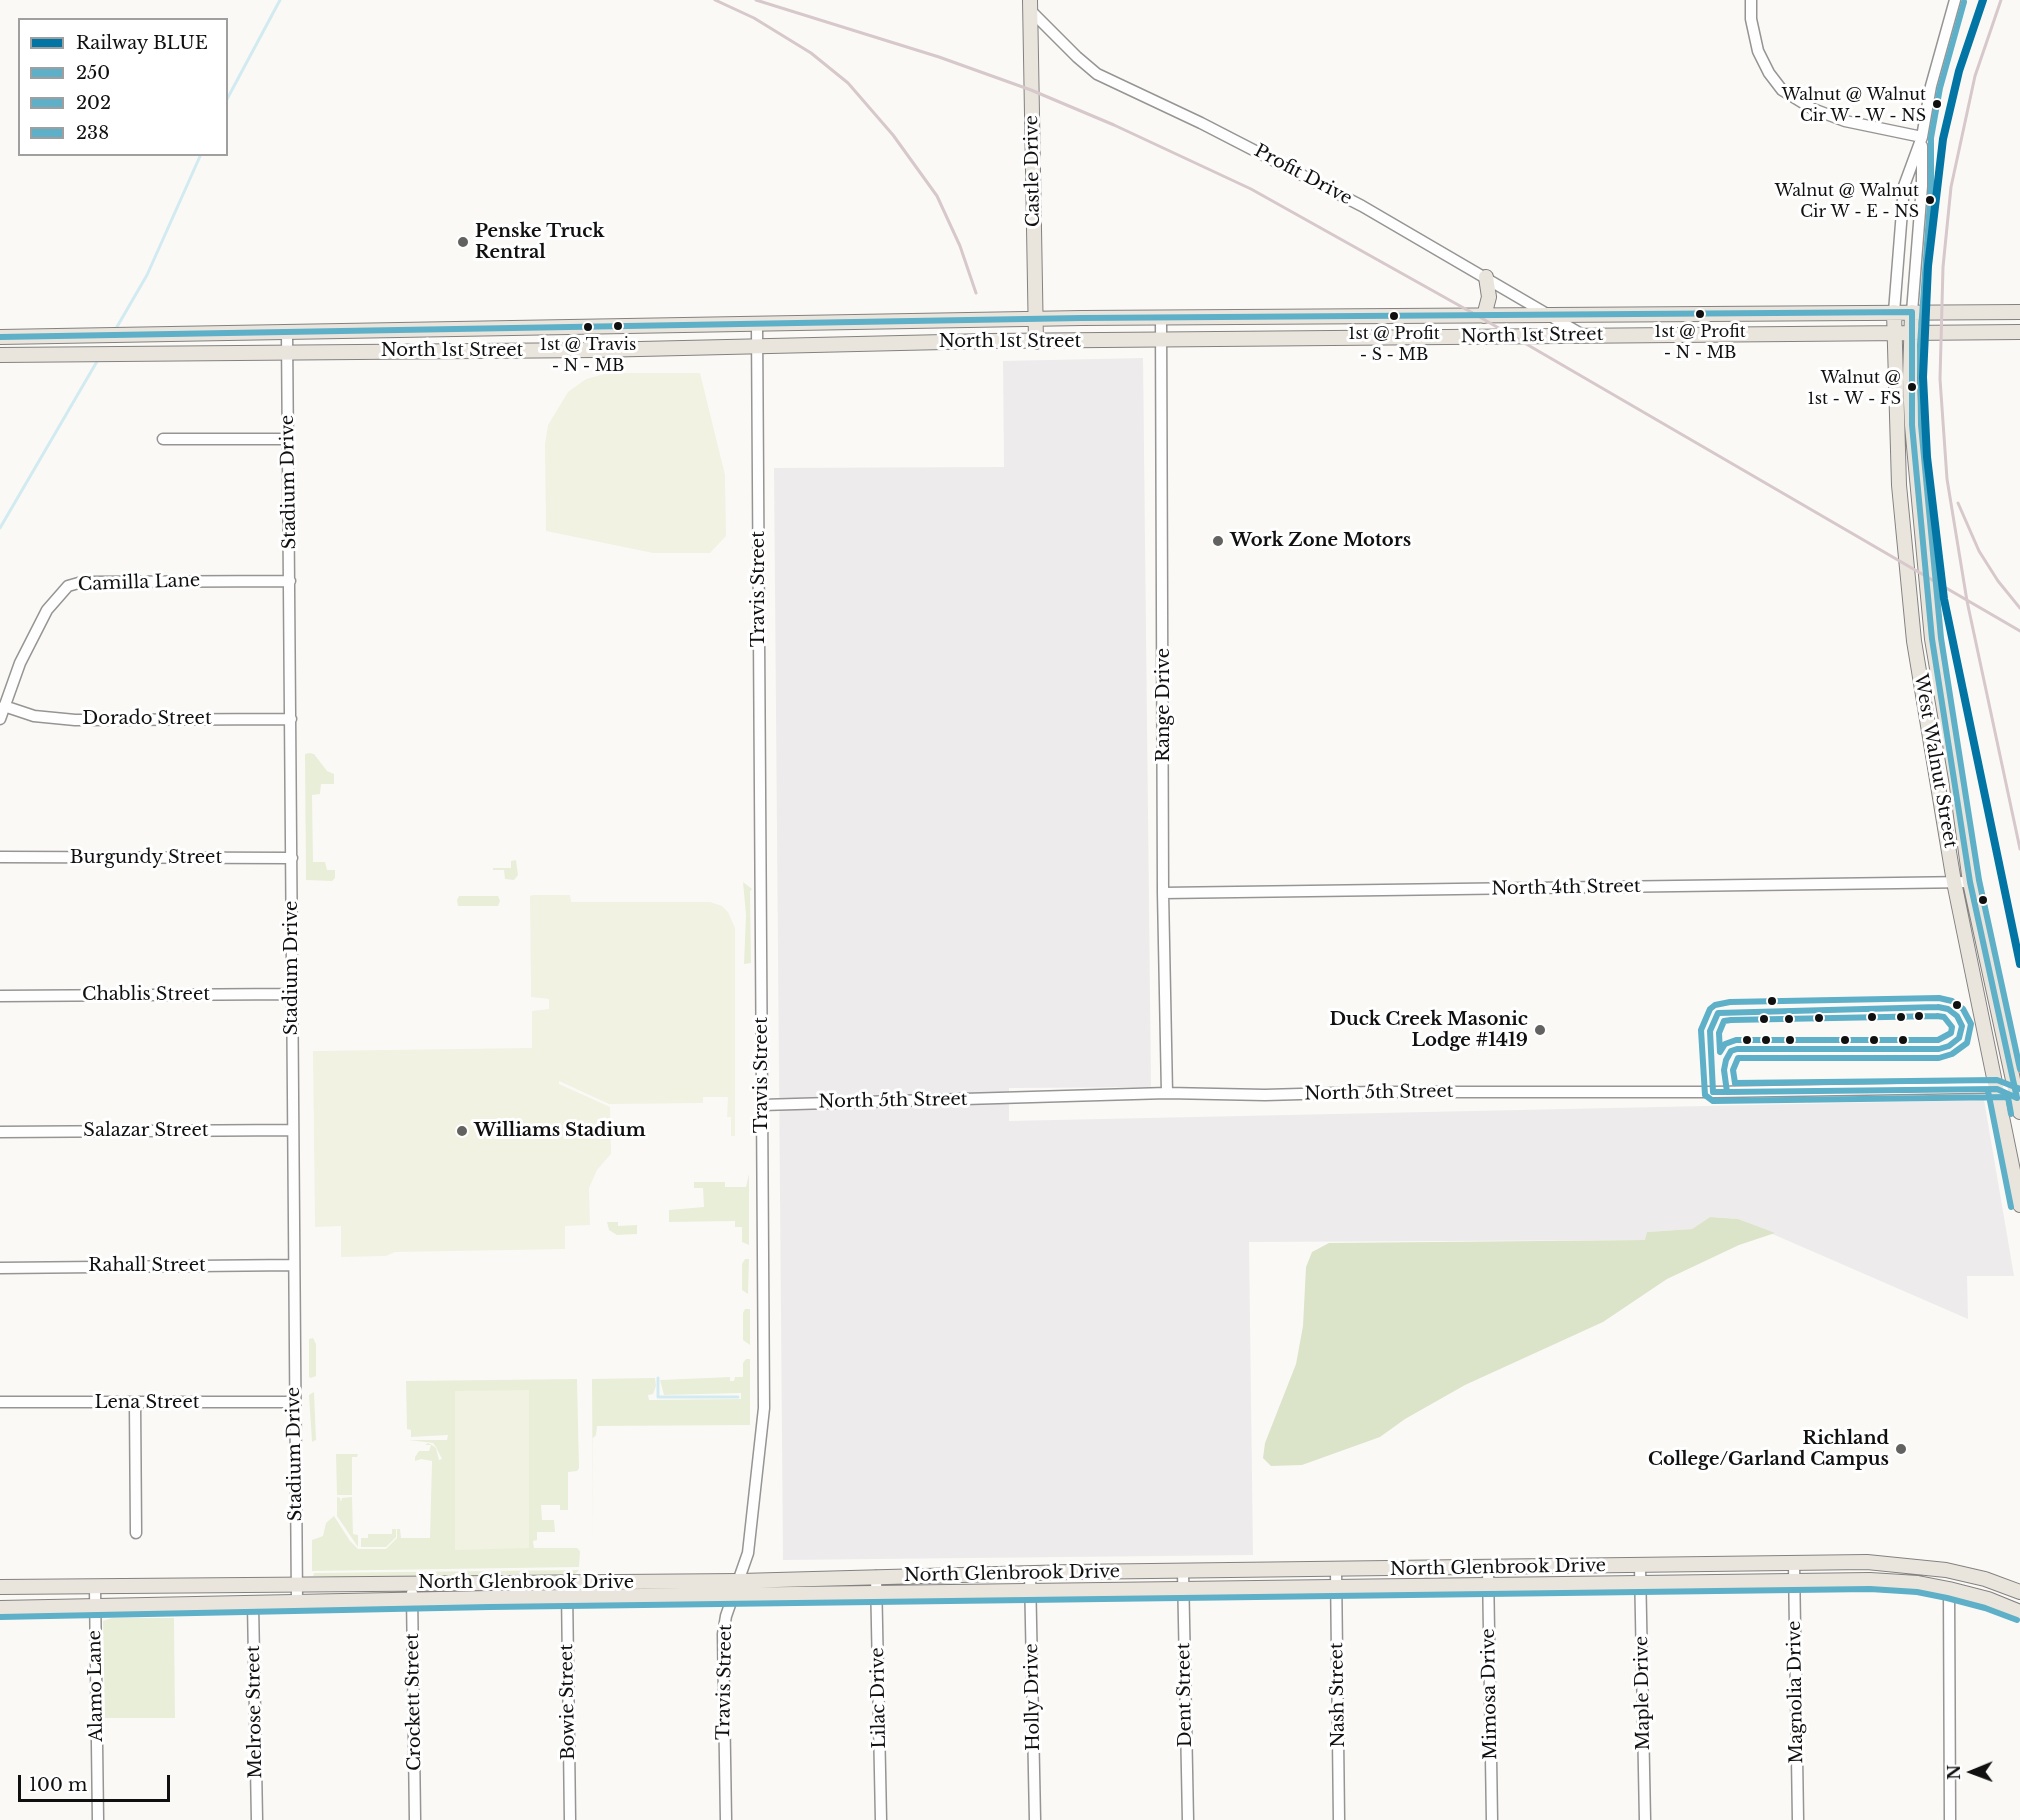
<!DOCTYPE html>
<style>
body{margin:0}
#map{position:relative;width:2020px;height:1820px;overflow:hidden;background:#fbf9f6;font-family:"Libre Baskerville",serif}
canvas{display:block}
.legend{position:absolute;left:18px;top:18px;width:210px;height:138px;box-sizing:border-box;background:#fff;border:2px solid #9f9f9f;margin:0;padding:8px 10px;list-style:none;font-size:18px;color:#101010}
.legend li{display:flex;align-items:center;gap:12px;height:30px}
.legend b{width:30px;border:2px solid #9f9f9f}
.north{position:absolute;left:1942px;top:1742px;width:60px;height:60px;-webkit-text-stroke:4px #fff;paint-order:stroke;rotate:269deg;font-size:16px;font-weight:700;line-height:24px;text-align:center;color:#101010}
.north::after{content:'';display:block;margin:auto;width:21px;height:27px;background:#101010;clip-path:polygon(50% 0,100% 100%,50% 72%,0 100%)}
.scale{position:absolute;left:18px;top:1775px;width:152px;height:27px;box-sizing:border-box;border:3px solid #101010;border-top:0;padding-left:8px;font-size:18px;line-height:21px;white-space:nowrap;color:#101010;-webkit-text-stroke:4px #fff;paint-order:stroke}
</style>
<div id="map">
<canvas width="2020" height="1820"></canvas>
<ul class="legend">
<li><b style="height:8px;background:#0275a4"></b>Railway BLUE</li>
<li><b style="height:8px;background:#5db0c7"></b>250</li>
<li><b style="height:8px;background:#5db0c7"></b>202</li>
<li><b style="height:8px;background:#5db0c7"></b>238</li>
</ul>
<div class="north">N</div>
<div class="scale">100 m</div>
</div>
<script>
const g = document.querySelector('canvas').getContext('2d');
g.lineJoin = 'round';
function fillPath(path, color) { g.fillStyle = color; g.fill(path, 'evenodd'); }
const shape = rows => new Path2D(rows.map(r => 'M' + r).join(''));
function strokePath(path, color, width, dash) { g.strokeStyle = color; g.lineWidth = width; g.lineCap = dash ? 'butt' : 'round'; g.setLineDash(dash || []); g.stroke(path); }
function drawText(font, color, halo, rows, align = 'center') {
  g.font = font + ' "Libre Baskerville",serif'; g.lineWidth = 6; g.setLineDash([]); g.textBaseline = 'middle'; g.strokeStyle = halo; g.fillStyle = color; for (const [text, x, y, turn = 0] of rows) {
    g.save(); g.translate(x, y); g.rotate((+turn || 0) * Math.PI / 180); g.textAlign = isNaN(turn) ? turn : align; if (halo) g.strokeText(text, 0, 0); g.fillText(text, 0, 0); g.restore();
  }
}
const industrial = shape([
 [1143,358,1151,1087,1009,1088,1009,1121,1984,1100,2014,1276,1967,1276,1968,1319,1738,1219,1710,1217,1692,1229,1647,1232,1646,1240,1249,1242,1253,1555,783,1560,774,468,1004,467,1003,361]
]);
const green = shape([
 [309,753,314,754,327,771,334,774,334,784,321,784,320,794,312,795,313,862,325,862,327,870,335,870,335,878,332,881,306,880,305,754],
 [516,860,518,875,514,880,505,879,504,870,493,870,493,868,511,868,511,861],
 [743,882,752,889,750,891,751,963,744,964,746,915],
 [459,896,498,896,500,901,498,906,458,906,457,900],
 [749,1174,749,1245,742,1242,742,1227,735,1227,735,1221,669,1222,669,1210,704,1207,703,1188,694,1188,694,1182,725,1182,725,1187,746,1187],
 [607,1222,618,1222,618,1226,637,1225,637,1234,617,1235,609,1230],
 [745,1259,749,1259,748,1294,742,1290,742,1264],
 [745,1309,750,1309,750,1345,743,1340,743,1313],
 [313,1338,316,1344,316,1376,311,1378,309,1377,309,1339],
 [746,1359,750,1359,750,1425,597,1426,596,1435,592,1439,593,1553,592,1379,655,1378,656,1386,653,1394,648,1395,649,1400,741,1399,741,1393,664,1395,660,1380,730,1377,730,1381,734,1381,735,1377,743,1377,743,1363],
 [577,1379,579,1468,577,1471,568,1472,568,1510,560,1510,560,1505,541,1505,542,1520,554,1520,555,1532,537,1532,537,1540,533,1541,534,1548,577,1548,580,1551,579,1567,312,1571,312,1540,323,1536,326,1523,334,1516,350,1541,358,1549,386,1549,397,1538,397,1529,400,1529,401,1538,430,1538,432,1461,421,1459,415,1461,415,1457,419,1451,429,1451,431,1445,425,1445,428,1443,432,1445,436,1448,439,1460,442,1459,436,1447,433,1443,409,1440,447,1440,448,1435,411,1437,411,1430,407,1429,406,1381],
 [314,1392,316,1440,312,1442,309,1395],
 [336,1454,358,1454,357,1457,352,1457,352,1495,337,1495],
 [337,1497,340,1498,341,1502,342,1498,352,1497,353,1534,358,1535,358,1547,337,1516],
 [392,1529,396,1529,396,1537,386,1547,361,1547,361,1538,368,1538,368,1534,392,1534],
 [579,1570,574,1575,513,1574,365,1578,313,1576,314,1573],
 [119,1611,169,1611,173,1616,104,1617,109,1612],
 [112,1618,174,1618,175,1718,105,1718,103,1621]
]);
const forest = shape([
 [1710,1217,1738,1219,1775,1233,1739,1245,1667,1279,1603,1322,1465,1385,1405,1419,1380,1437,1302,1465,1271,1466,1263,1458,1265,1443,1296,1364,1303,1326,1306,1267,1312,1252,1329,1243,1645,1240,1647,1232,1692,1229]
]);
const pitch = shape([
 [608,373,700,373,725,475,726,536,710,553,653,553,546,531,545,444,548,425,568,392,586,379],
 [533,895,570,895,571,902,710,902,722,906,728,912,735,928,735,1136,731,1136,731,1117,727,1117,728,1097,703,1097,703,1103,609,1104,559,1081,559,1084,610,1107,611,1154,597,1170,589,1188,590,1225,565,1226,565,1249,395,1252,386,1256,341,1257,341,1226,315,1227,313,1051,532,1048,532,1011,549,1009,549,999,531,997,530,896],
 [529,1390,529,1548,455,1550,455,1391]
]);
const stream = shape([
 [226,101,280,0],
 [114,332,147,275,201,154],
 [0,528,99,358],
 [658,1378,658,1397,738,1397]
]);
const minor = shape([
 [1751,0,1751,19,1758,51,1769,73,1782,90,1813,109,1845,121,1922,137],
 [1030,10,1077,57,1097,74,1201,123,1362,206,1583,335],
 [1894,312,1904,186,1922,137,1931,86,1955,0],
 [1912,312,1922,186,1922,146],
 [1161,317,1163,893,1167,1093],
 [287,333,297,1603],
 [163,439,289,439],
 [4,706,34,716,75,720,291,719],
 [0,719,20,663,47,610,68,586,82,582,290,581],
 [0,857,292,858],
 [1163,893,1970,882],
 [0,996,292,994],
 [762,1105,1167,1093,1265,1095,1371,1092,1713,1092,2020,1087],
 [0,1132,293,1130],
 [0,1268,294,1265],
 [0,1402,295,1402],
 [135,1403,136,1533],
 [1794,1564,1798,1820],
 [1640,1566,1645,1820],
 [1488,1568,1492,1820],
 [1336,1570,1339,1820],
 [1183,1571,1188,1820],
 [1030,1573,1035,1820],
 [876,1576,881,1820],
 [95,1588,98,1820],
 [567,1589,570,1820],
 [1949,1589,1950,1820],
 [412,1593,415,1820],
 [253,1604,257,1820],
 [726,1820,723,1634,726,1616,748,1553,764,1408,757,325]
]);
const major = shape([
 [1030,0,1036,342],
 [1894,312,1899,485,1914,641,1954,882,2020,1205],
 [1912,312,1910,379,1912,425,1932,639,1956,779,1970,882,2020,1112],
 [1484,316,1489,297,1486,277],
 [0,337,1082,318,2020,312],
 [0,355,596,350,988,341,2020,332],
 [0,1587,740,1581,1071,1572,1867,1562,1946,1570,1985,1579,2020,1592],
 [0,1608,490,1598,1870,1580,1918,1583,1949,1589,1988,1599,2020,1612]
]);
const rail = shape([
 [715,0,754,18,811,53,848,83,893,135,937,196,960,246,976,293],
 [756,0,939,57,1031,90,1114,125,1251,189,1478,316,2020,631],
 [2001,0,1975,76,1951,187,1943,267,1940,379,1947,479,1967,601,2020,849],
 [1958,503,1979,551,1998,581,2020,608]
]);
const bus1 = shape([
 [0,337,1082,318,1912,312,1912,425,1932,639,1970,882,2017,1098],
 [1938,1007,1948,1009,1957,1016,1962,1026,1959,1038,1949,1046,1939,1049,1737,1049,1731,1051,1726,1060,1724,1070,1727,1092,1713,1092,1710,1031,1718,1013,1938,1007],
 [1727,1092,1997,1089,2017,1098]
]);
const bus2 = shape([
 [1735,1083,1733,1070,1738,1058,1939,1058,1952,1054,1967,1043,1971,1024,1963,1009,1952,1001,1939,998,1730,1002,1715,1005,1710,1009,1701,1030,1705,1095,1713,1101,2008,1097,2011,1114],
 [1988,1091,2011,1207],
 [0,1617,490,1607,1870,1589,1917,1592,1947,1598,1985,1608,2017,1620]
]);
const bus3 = shape([
 [1964,2,1940,88,1931,138,1931,187,1920,345,1921,425,1941,638,1979,880,2020,1069],
 [1937,1016,1944,1017,1952,1027,1951,1033,1938,1040,1736,1040,1725,1044,1720,1052,1719,1033,1724,1021,1731,1020,1937,1016],
 [1735,1083,1997,1080,2020,1089]
]);
const rail1 = shape([
 [1983,0,1959,71,1943,139,1928,266,1923,377,1927,457,1944,599,2020,964]
]);
const markers = [
 [1937,104,5,"#101010"],
 [1930,200,5,"#101010"],
 [463,242,6,"#626260"],
 [1700,314,5,"#101010"],
 [1394,316,5,"#101010"],
 [618,326,5,"#101010"],
 [588,327,5,"#101010"],
 [1912,387,5,"#101010"],
 [1218,541,6,"#626260"],
 [1983,900,5,"#101010"],
 [1772,1001,5,"#101010"],
 [1957,1005,5,"#101010"],
 [1919,1016,5,"#101010"],
 [1872,1017,5,"#101010"],
 [1901,1017,5,"#101010"],
 [1819,1018,5,"#101010"],
 [1764,1019,5,"#101010"],
 [1789,1019,5,"#101010"],
 [1540,1030,6,"#626260"],
 [1747,1040,5,"#101010"],
 [1766,1040,5,"#101010"],
 [1790,1040,5,"#101010"],
 [1845,1040,5,"#101010"],
 [1874,1040,5,"#101010"],
 [1903,1040,5,"#101010"],
 [462,1131,6,"#626260"],
 [1901,1449,6,"#626260"]
];
const busNames = [
 ["Walnut @ Walnut",1926,95],
 ["Cir W - W - NS",1926,116],
 ["Walnut @ Walnut",1919,191],
 ["Cir W - E - NS",1919,212],
 ["1st @ Profit",1700,332,"center"],
 ["- N - MB",1700,353,"center"],
 ["1st @ Profit",1394,334,"center"],
 ["- S - MB",1394,355,"center"],
 ["1st @ Travis",588,345,"center"],
 ["- N - MB",588,366,"center"],
 ["Walnut @",1901,378],
 ["1st - W - FS",1901,399]
];
const streetNames = [
 ["Castle Drive",1033,171,-91],
 ["Profit Drive",1303,175,28],
 ["North 1st Street",1532,336,-1],
 ["North 1st Street",1010,342],
 ["North 1st Street",452,351],
 ["Stadium Drive",289,482,-91],
 ["Camilla Lane",139,583,-2],
 ["Travis Street",759,589,-90],
 ["Range Drive",1164,705,-90],
 ["Dorado Street",147,719],
 ["West Walnut Street",1935,761,80],
 ["Burgundy Street",146,858],
 ["North 4th Street",1566,888,-1],
 ["Stadium Drive",292,968,-90],
 ["Chablis Street",146,995],
 ["Travis Street",762,1075,-90],
 ["North 5th Street",1379,1093,-1],
 ["North 5th Street",893,1101,-1],
 ["Salazar Street",146,1131],
 ["Rahall Street",147,1266],
 ["Lena Street",147,1403],
 ["Stadium Drive",295,1454,-91],
 ["North Glenbrook Drive",1498,1568,-1],
 ["North Glenbrook Drive",1012,1574,-1],
 ["North Glenbrook Drive",526,1583],
 ["Travis Street",725,1682,-89],
 ["Alamo Lane",96,1686,-91],
 ["Magnolia Drive",1796,1692,-91],
 ["Maple Drive",1643,1693,-91],
 ["Mimosa Drive",1490,1694,-91],
 ["Dent Street",1185,1695,-91],
 ["Nash Street",1338,1695,-91],
 ["Holly Drive",1033,1697,-91],
 ["Lilac Drive",879,1698,-91],
 ["Crockett Street",414,1702,-91],
 ["Bowie Street",568,1702,-91],
 ["Melrose Street",255,1712,-91]
];
const poiNames = [
 ["Penske Truck",475,232],
 ["Rentral",475,253],
 ["Work Zone Motors",1230,541],
 ["Duck Creek Masonic",1528,1020,"right"],
 ["Lodge #1419",1528,1041,"right"],
 ["Williams Stadium",474,1131],
 ["Richland",1889,1439,"right"],
 ["College/Garland Campus",1889,1460,"right"]
];
fillPath(industrial, '#edebec');
fillPath(green, '#e9eed9');
fillPath(forest, '#dbe4c8');
fillPath(pitch, '#f1f2e2');
strokePath(stream, '#d1ebf1', 3);
strokePath(minor, '#969594', 13);
strokePath(major, '#838281', 16);
strokePath(minor, '#fefefe', 10);
strokePath(major, '#eae5dc', 14);
strokePath(rail, '#d6c8cb', 3);
strokePath(bus1, '#5db0c7', 6);
strokePath(bus2, '#5db0c7', 6);
strokePath(bus3, '#5db0c7', 6);
strokePath(rail1, '#0275a4', 8);
for (const [x, y, r, color] of markers) { const dot = new Path2D(); dot.arc(x, y, r, 0, 2 * Math.PI); g.fillStyle = color; g.fill(dot); strokePath(dot, '#fff', 2); }
drawText('16px', '#101010', '#fff', busNames, 'right');
drawText('18px', '#101010', '#fff', streetNames);
drawText('bold 18px', '#101010', '#fff', poiNames, 'left');
</script>
